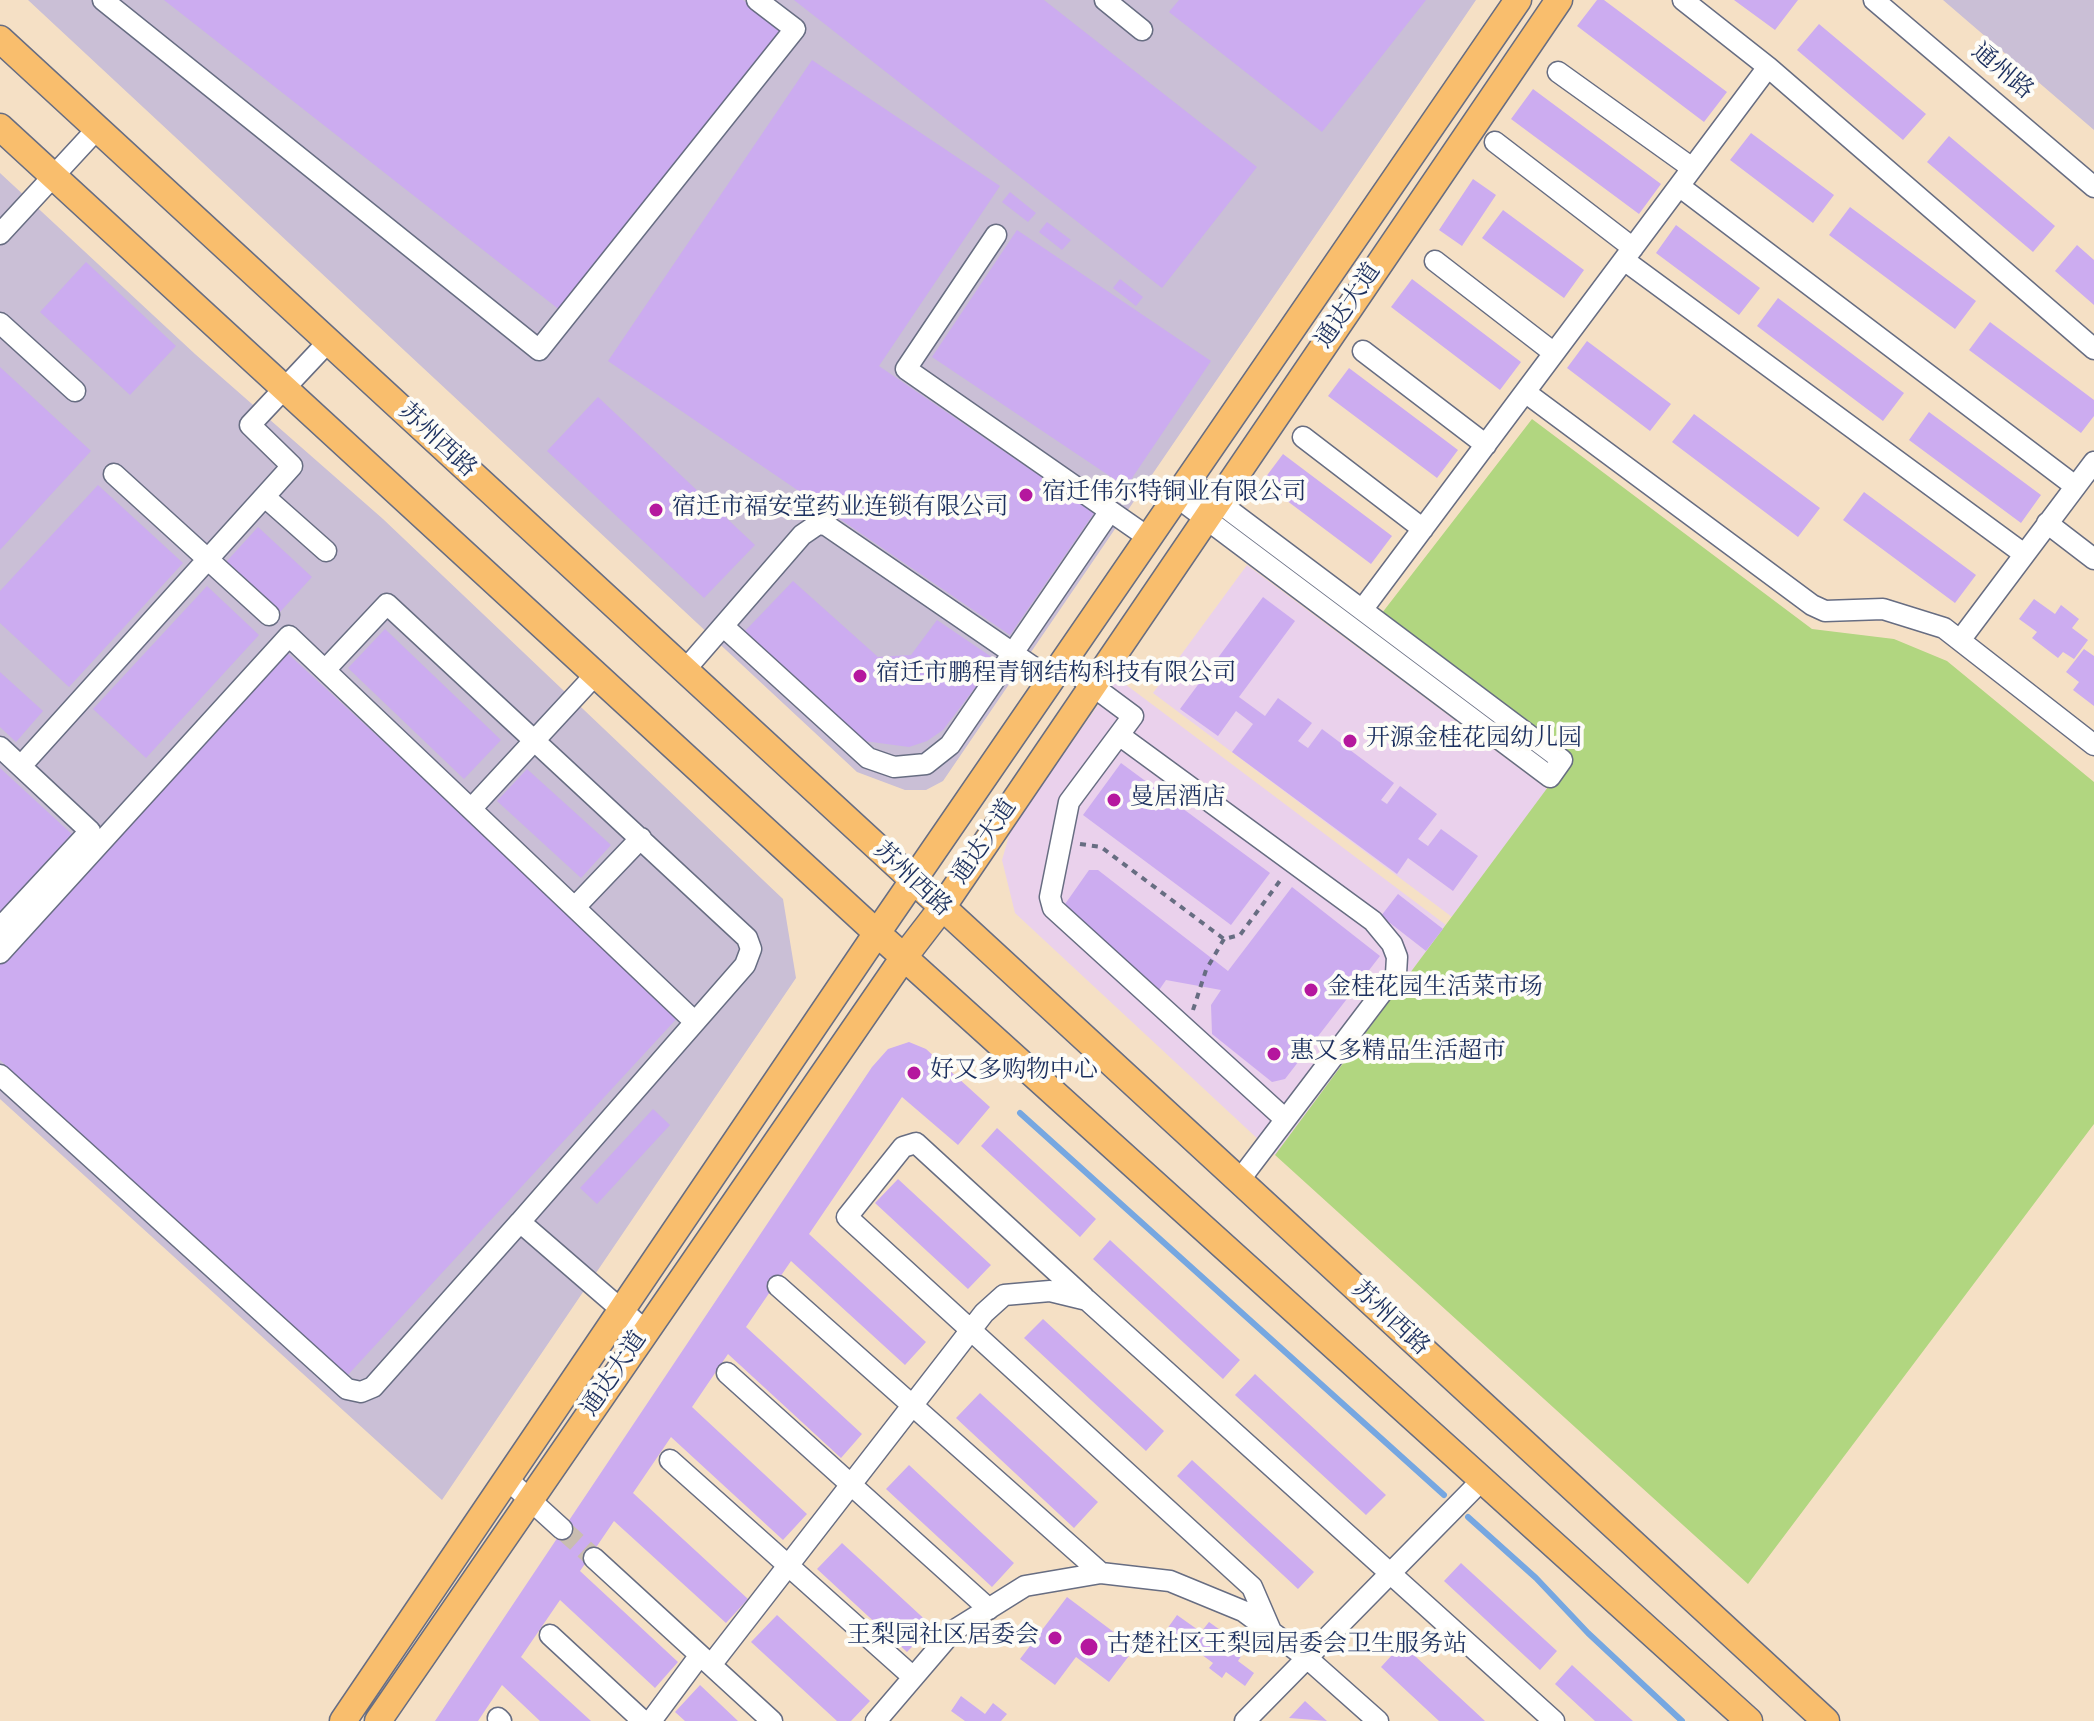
<!DOCTYPE html>
<meta charset="utf-8">
<style>
body{margin:0}
canvas{display:block;background:#f5e0c5}
</style>
<canvas width="2094" height="1721"></canvas>
<script>
const g = document.querySelector('canvas').getContext('2d');
g.lineJoin = 'round';
function fillPath(path, color) { g.fillStyle = color; g.fill(path, 'evenodd'); }
const shape = rows => new Path2D(rows.map(r => 'M' + r).join(''));
function strokePath(path, color, width, dash) { g.strokeStyle = color; g.lineWidth = width; g.lineCap = dash ? 'butt' : 'round'; g.setLineDash(dash || []); g.stroke(path); }
function drawText(font, color, halo, rows, align = 'center') {
  g.font = font + ' Vollkorn,"Noto Serif SC",serif'; g.lineWidth = 8; g.setLineDash([]); g.textBaseline = 'middle'; g.strokeStyle = halo; g.fillStyle = color; for (const [text, x, y, turn = 0] of rows) {
    g.save(); g.translate(x, y); g.rotate((+turn || 0) * Math.PI / 180); g.textAlign = isNaN(turn) ? turn : align; if (halo) g.strokeText(text, 0, 0); g.fillText(text, 0, 0); g.restore();
  }
}
const built = shape([
 [1247,565,1547,789,1452,917,1153,693],
 [1117,678,1446,925,1275,1155,1015,913,1002,860,1011,829]
]);
const industrial = shape([
 [28,0,1476,0,943,781,926,790,905,790,857,772],
 [1943,0,2094,0,2094,130],
 [0,173,195,354,383,519,783,899,796,978,442,1500,0,1099]
]);
const green = shape([
 [1532,419,1812,629,1894,639,1947,661,2094,782,2094,1124,1748,1584,1275,1155,1571,756,1382,613]
]);
const stream = shape([
 [1020,1113,1444,1495],
 [1468,1517,1536,1578,1588,1633,1682,1721]
]);
const building = shape([
 [164,0,743,0,781,30,561,311],
 [794,0,1044,0,1257,167,1162,288],
 [1179,0,1426,0,1322,132,1169,12],
 [1597,0,1604,0,1727,92,1704,122,1577,26],
 [1734,0,1798,0,1775,30],
 [1819,24,1926,114,1903,140,1797,50],
 [812,60,1000,186,879,366,1094,513,1010,635,608,361],
 [1533,89,1661,184,1639,214,1511,119],
 [1751,133,1834,195,1813,223,1730,160],
 [1949,136,2055,226,2033,252,1927,162],
 [1473,179,1496,195,1462,246,1439,230],
 [1010,192,1036,213,1028,222,1002,202],
 [1850,207,1976,301,1955,329,1829,235],
 [1503,210,1584,270,1564,298,1482,238],
 [1047,222,1071,240,1062,250,1039,232],
 [1676,225,1760,288,1739,315,1656,253],
 [1017,230,1211,361,1126,487,932,357],
 [2077,245,2094,260,2094,305,2055,271],
 [86,262,176,346,130,395,40,312],
 [1120,279,1143,297,1136,306,1113,288],
 [1412,279,1521,362,1500,390,1391,307],
 [1778,298,1904,393,1883,421,1757,326],
 [1990,322,2094,400,2094,416,2081,433,1969,350],
 [1587,341,1671,404,1650,431,1567,368],
 [0,367,91,451,0,550],
 [1349,368,1458,450,1437,478,1328,396],
 [598,397,755,545,704,598,547,451],
 [1929,412,2041,495,2021,523,1909,440],
 [1694,414,1820,508,1798,537,1672,442],
 [1283,454,1392,536,1371,564,1262,482],
 [98,485,183,563,69,687,0,623,0,591],
 [1864,492,1976,575,1955,603,1843,520],
 [258,527,312,577,280,612,226,562],
 [793,581,878,657,911,655,937,620,996,660,943,730,927,741,909,747,864,741,744,632],
 [207,586,259,635,146,758,93,709],
 [1263,597,1295,621,1239,697,1265,716,1278,698,1312,723,1298,741,1308,748,1322,729,1394,783,1381,800,1387,804,1400,786,1437,814,1418,839,1428,846,1441,829,1478,856,1453,891,1408,858,1397,874,1232,752,1253,724,1236,711,1218,736,1180,709],
 [2034,599,2055,614,2061,605,2079,619,2072,628,2088,640,2074,659,2063,652,2058,658,2032,638,2037,632,2019,619],
 [385,629,501,740,464,779,348,668],
 [2084,649,2094,656,2094,706,2073,690,2079,682,2066,672],
 [285,651,680,1015,345,1378,0,1060,0,960],
 [0,672,43,711,16,742,0,727],
 [1121,763,1270,873,1231,925,1083,815],
 [0,768,75,837,0,919],
 [527,769,611,845,581,878,497,801],
 [1089,870,1098,870,1228,971,1292,887,1380,956,1285,1079,1272,1082,1212,1034,1211,1005,1221,990,1166,980,1157,993,1063,907],
 [1398,894,1443,929,1426,951,1381,916],
 [909,1042,926,1049,990,1107,958,1145,902,1097,809,1234,926,1342,905,1365,791,1261,746,1327,862,1434,841,1458,728,1354,692,1407,807,1514,783,1540,671,1437,633,1493,748,1599,726,1623,614,1521,580,1571,678,1662,655,1688,560,1600,521,1657,591,1721,540,1721,502,1685,478,1721,435,1721,872,1067,888,1049],
 [653,1109,670,1125,597,1204,580,1188],
 [997,1128,1096,1219,1080,1237,981,1146],
 [898,1179,991,1265,968,1289,875,1203],
 [1110,1240,1240,1360,1223,1379,1093,1259],
 [1043,1319,1164,1431,1146,1451,1024,1338],
 [1255,1374,1386,1495,1366,1515,1235,1395],
 [980,1393,1098,1502,1074,1528,956,1418],
 [1192,1460,1314,1572,1298,1589,1177,1476],
 [909,1465,1014,1563,992,1587,886,1489],
 [842,1543,932,1626,907,1652,817,1569],
 [1461,1563,1557,1651,1540,1670,1444,1581],
 [1067,1597,1135,1648,1109,1682,1076,1657,1055,1685,1020,1659],
 [777,1615,870,1701,851,1721,837,1721,751,1642],
 [1177,1615,1201,1632,1209,1622,1223,1632,1215,1642,1224,1649,1231,1640,1245,1650,1238,1661,1254,1673,1245,1686,1226,1672,1222,1678,1209,1668,1213,1663,1167,1629],
 [1402,1644,1485,1721,1439,1721,1381,1667],
 [1572,1665,1633,1721,1595,1721,1555,1684],
 [700,1685,738,1721,685,1721,675,1712],
 [961,1696,985,1714,993,1703,1007,1714,1001,1721,965,1721,951,1711],
 [1305,1701,1327,1721,1289,1718]
]);
const minorTunnel = shape([
 [562,1529,594,1558]
]);
const path = shape([
 [1080,844,1101,847,1224,939,1240,935,1282,878],
 [1193,1010,1206,970,1224,939]
]);
const minor = shape([
 [103,0,539,350,795,29,757,0],
 [1105,0,1142,30],
 [1683,0,1768,67,2094,349],
 [1874,0,2094,187],
 [1558,72,1692,168],
 [1495,142,1633,248],
 [1679,186,2075,486],
 [0,234,97,129],
 [996,235,906,369,1149,538],
 [1624,260,2024,554],
 [1435,261,1554,353],
 [0,323,75,391],
 [1363,351,1486,445],
 [1525,392,1812,605,1825,611,1883,609,1944,628,2094,745],
 [1303,437,1423,529],
 [114,474,269,615],
 [265,497,326,551],
 [1177,497,1550,777,1562,760,1189,480],
 [2047,523,2094,559],
 [1362,610,1768,67],
 [723,626,868,758,894,767,926,764,950,745,1110,511],
 [1961,639,2094,462],
 [1063,664,1133,716,1069,802,1050,897,1053,908,1285,1119],
 [325,670,387,604,747,938,751,949,745,965,520,1222,646,1331],
 [684,671,802,535,818,524,826,525,1052,680],
 [1119,735,1373,921,1392,944,1397,957,1396,974,1238,1182],
 [0,747,90,831,0,928],
 [21,766,292,466,250,425,328,342],
 [471,809,595,675],
 [575,907,641,838],
 [0,953,289,636,695,1022],
 [0,1075,347,1389,361,1392,373,1387,520,1222],
 [778,1286,1101,1573],
 [1084,1297,916,1143,903,1147,847,1217,1252,1587,1271,1631],
 [727,1373,989,1609],
 [670,1460,913,1677],
 [507,1479,562,1529],
 [594,1558,772,1721],
 [550,1635,643,1721],
 [711,1665,984,1313,1004,1295,1050,1291,1087,1300,1554,1721],
 [498,1718,501,1721],
 [651,1721,700,1655],
 [876,1721,953,1631,1025,1586,1101,1573,1170,1581,1243,1611,1307,1658,1378,1721],
 [1245,1721,1484,1478]
]);
const major = shape([
 [0,39,1826,1721],
 [0,127,877,933,1749,1721],
 [343,1721,877,933,1518,0],
 [378,1721,904,957,941,909,1559,0]
]);
const markers = [
 [1026,495,8,"#b5179e"],
 [656,510,8,"#b5179e"],
 [860,676,8,"#b5179e"],
 [1350,741,8,"#b5179e"],
 [1114,800,8,"#b5179e"],
 [1311,990,8,"#b5179e"],
 [1274,1054,8,"#b5179e"],
 [914,1073,8,"#b5179e"],
 [1055,1638,8,"#b5179e"],
 [1089,1647,10,"#b5179e"]
];
const streetNames = [
 ["通州路",2001,73,40],
 ["通达大道",1350,307,-56],
 ["苏州西路",436,442,43],
 ["通达大道",986,843,-56],
 ["苏州西路",911,881,43],
 ["苏州西路",1389,1320,43],
 ["通达大道",616,1375,-56]
];
const poiNames = [
 ["宿迁伟尔特铜业有限公司",1042,495],
 ["宿迁市福安堂药业连锁有限公司",672,510],
 ["宿迁市鹏程青钢结构科技有限公司",876,676],
 ["开源金桂花园幼儿园",1366,741],
 ["曼居酒店",1130,800],
 ["金桂花园生活菜市场",1327,990],
 ["惠又多精品生活超市",1290,1054],
 ["好又多购物中心",930,1073],
 ["王梨园社区居委会",1039,1638,"right"],
 ["古楚社区王梨园居委会卫生服务站",1107,1647]
];
fillPath(built, '#ead1ec');
fillPath(industrial, '#cabfd6');
fillPath(green, '#b1d680');
strokePath(stream, '#76a7e1', 6);
fillPath(building, '#ccacf0');
strokePath(minorTunnel, '#c9bdb0', 20, [20, 10]);
strokePath(minor, '#676d82', 23);
strokePath(major, '#676d82', 29);
strokePath(path, '#676d82', 4, [6, 6]);
strokePath(minor, '#fff', 20);
strokePath(major, '#f9be6d', 26);
for (const [x, y, r, color] of markers) { const dot = new Path2D(); dot.arc(x, y, r, 0, 2 * Math.PI); g.fillStyle = color; g.fill(dot); strokePath(dot, '#fdfcf7', 3); }
drawText('24px', '#1b2f5e', '#fdfcf7', streetNames);
drawText('24px', '#1b2f5e', '#fdfcf7', poiNames, 'left');
</script>
